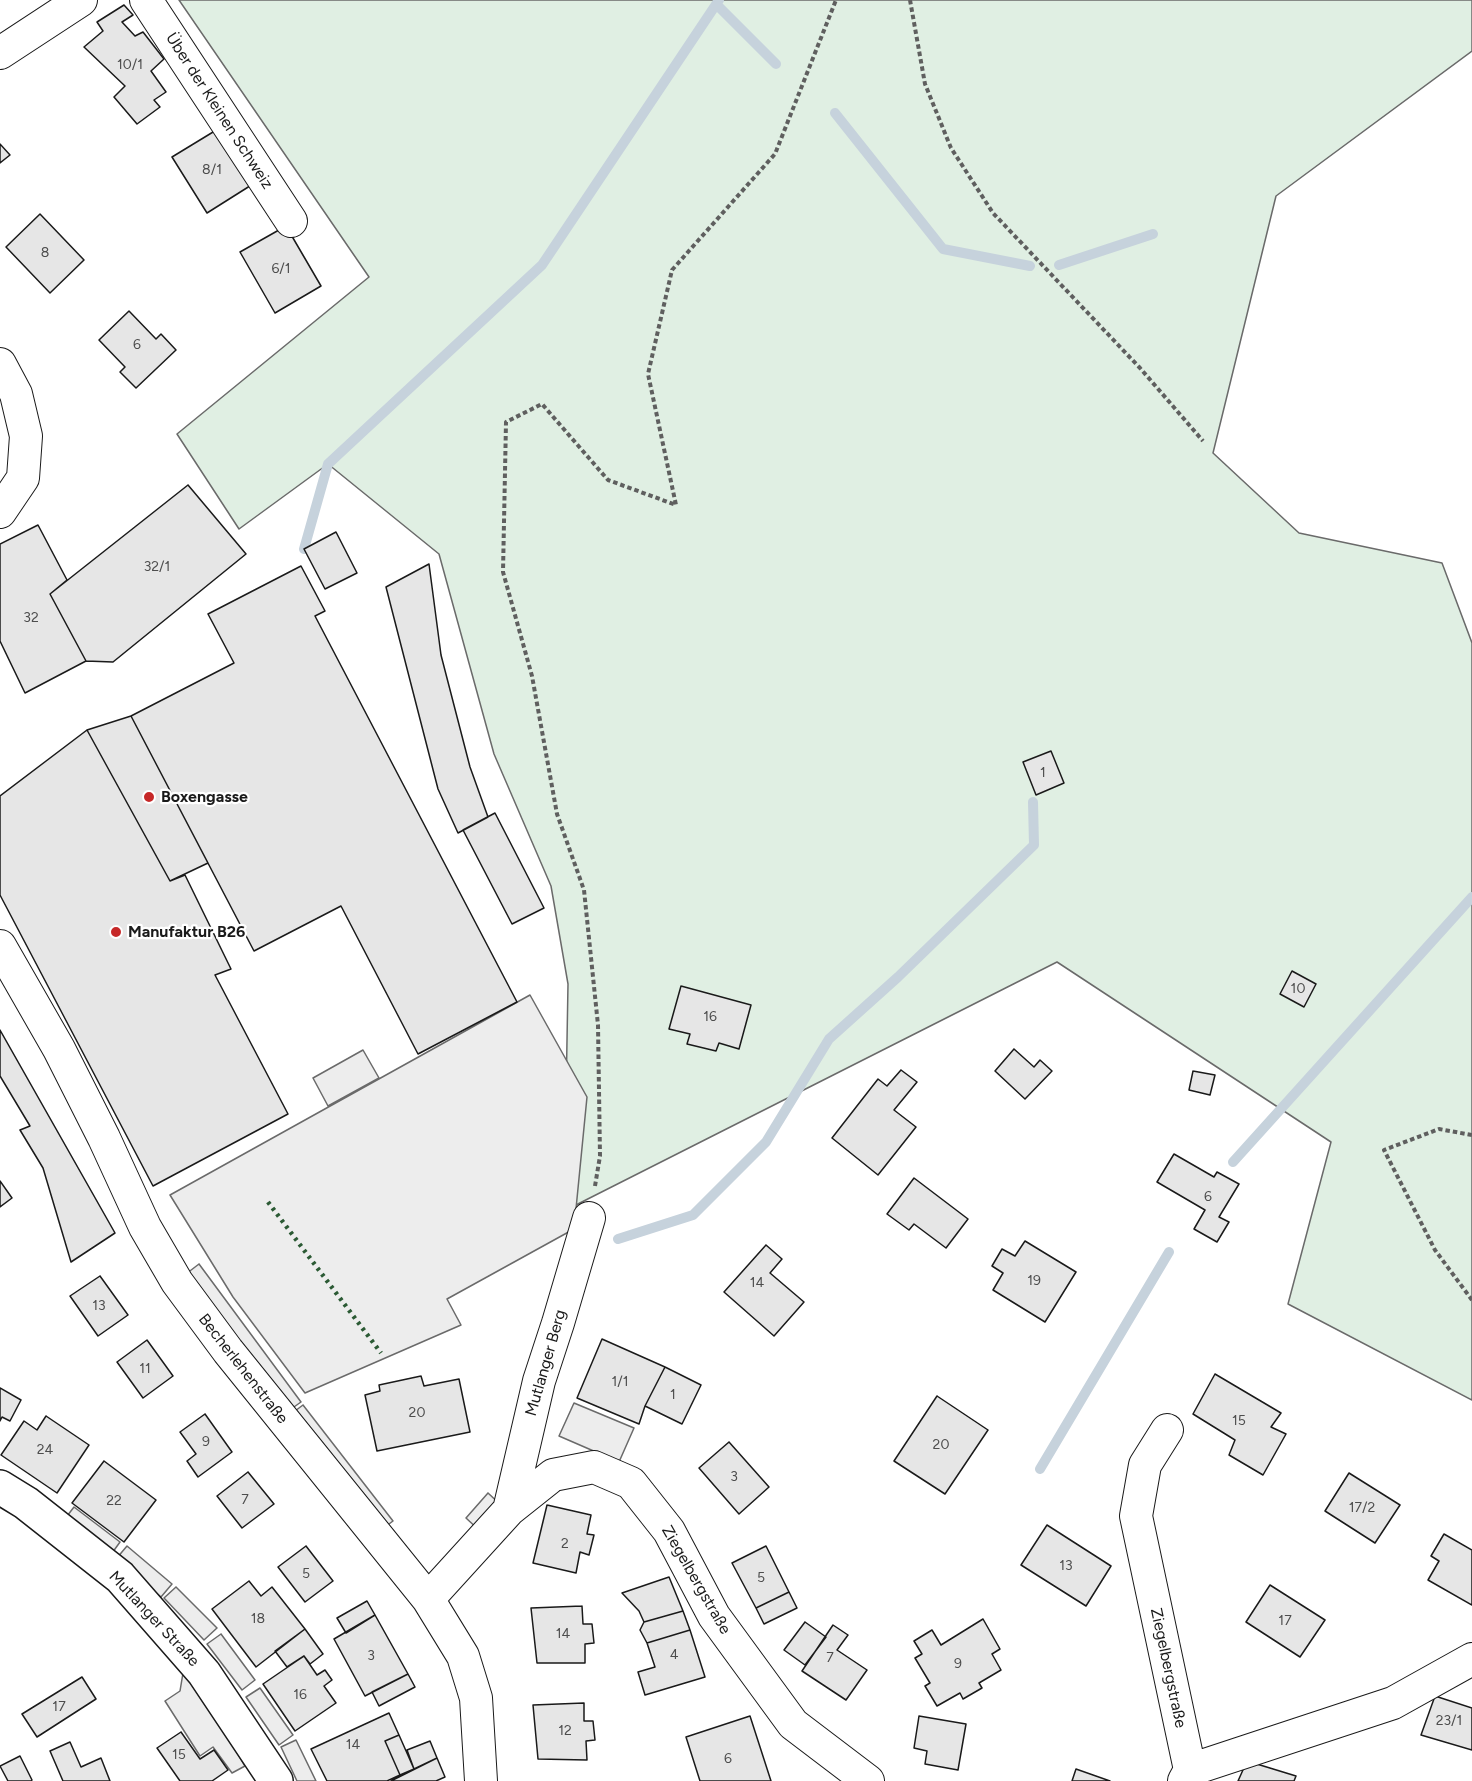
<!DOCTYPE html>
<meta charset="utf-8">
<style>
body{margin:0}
canvas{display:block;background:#fff}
</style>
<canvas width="1472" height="1781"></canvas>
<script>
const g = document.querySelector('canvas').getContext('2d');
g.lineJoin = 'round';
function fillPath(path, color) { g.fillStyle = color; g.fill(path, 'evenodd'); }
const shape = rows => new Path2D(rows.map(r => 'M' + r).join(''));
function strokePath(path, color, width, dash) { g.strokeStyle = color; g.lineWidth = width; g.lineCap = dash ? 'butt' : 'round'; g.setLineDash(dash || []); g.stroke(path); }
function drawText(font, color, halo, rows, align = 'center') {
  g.font = font + ' Figtree,sans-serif'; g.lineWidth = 4.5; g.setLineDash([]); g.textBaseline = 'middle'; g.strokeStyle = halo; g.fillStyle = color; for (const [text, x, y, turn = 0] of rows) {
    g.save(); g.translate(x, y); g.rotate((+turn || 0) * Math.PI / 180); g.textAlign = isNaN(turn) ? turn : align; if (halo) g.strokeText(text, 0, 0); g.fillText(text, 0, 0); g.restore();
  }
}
const green = shape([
 [179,0,1472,0,1472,51,1276,196,1213,453,1299,533,1442,563,1472,643,1472,1400,1288,1304,1331,1142,1057,962,564,1211,568,984,551,886,494,754,439,554,328,464,239,529,177,434,369,277,179,0]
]);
const parking = shape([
 [530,995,587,1097,574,1229,447,1299,461,1325,305,1393,233,1297,170,1195,530,995],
 [363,1050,379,1078,328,1106,313,1078,363,1050],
 [199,1264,301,1402,284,1414,182,1277,199,1264],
 [574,1403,634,1428,619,1462,559,1436,574,1403],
 [303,1405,393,1521,377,1533,287,1417,303,1405],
 [488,1493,503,1507,481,1532,466,1518,488,1493],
 [74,1507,120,1542,110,1556,64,1520,74,1507],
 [127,1546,172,1584,161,1597,116,1559,127,1546],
 [176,1587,217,1628,204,1640,164,1598,176,1587],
 [221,1634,255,1680,242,1690,207,1644,221,1634],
 [183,1673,219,1721,245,1766,232,1773,213,1747,200,1756,165,1701,180,1691,183,1673],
 [260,1688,293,1735,279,1745,246,1697,260,1688],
 [296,1740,316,1781,297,1781,281,1747,296,1740]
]);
const stream = shape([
 [717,5,776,64],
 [835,113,943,249,1030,266],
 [1059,265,1153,234],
 [304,549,328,464,542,265,719,0],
 [1233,1162,1472,897],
 [618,1239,693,1215,766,1142,829,1039,898,977,1034,845,1033,802],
 [1040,1469,1169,1252]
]);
const building = shape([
 [124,5,133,15,122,22,135,36,143,32,164,59,151,71,166,92,154,100,160,107,137,124,114,97,125,86,84,47,103,31,97,22,124,5],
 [218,129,253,184,207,213,172,157,218,129],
 [0,144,10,155,0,163,0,144],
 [40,214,84,260,50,293,6,247,40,214],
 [286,226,321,286,275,313,240,252,286,226],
 [129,311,156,339,161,334,176,350,136,388,120,372,125,367,99,340,129,311],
 [188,485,246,554,113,662,86,661,50,594,188,485],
 [38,525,67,580,50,594,86,661,25,693,0,641,0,544,38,525],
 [336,532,357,573,325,589,304,549,336,532],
 [429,564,441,655,470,767,488,817,458,833,438,789,386,587,429,564],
 [301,566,325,611,315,616,517,1002,418,1054,341,906,254,951,131,716,234,663,208,614,301,566],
 [131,716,208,863,170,881,87,730,131,716],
 [87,730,170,881,185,875,231,969,215,975,288,1114,153,1186,0,895,0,796,87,730],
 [1051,751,1064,783,1036,795,1023,762,1051,751],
 [495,813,544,908,512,924,463,830,495,813],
 [1292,971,1316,984,1304,1007,1280,994,1292,971],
 [681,986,751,1005,739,1049,719,1043,716,1051,687,1044,690,1034,669,1029,681,986],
 [0,1030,115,1233,71,1262,43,1168,20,1130,30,1126,0,1076,0,1030],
 [1014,1049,1034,1067,1040,1060,1052,1071,1025,1099,995,1071,1014,1049],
 [901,1070,917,1082,894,1110,916,1127,878,1175,832,1138,878,1079,887,1086,901,1070],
 [1193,1071,1215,1075,1210,1095,1189,1090,1193,1071],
 [1174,1154,1214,1177,1217,1172,1239,1184,1219,1217,1229,1222,1217,1242,1194,1229,1205,1210,1157,1182,1174,1154],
 [914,1178,968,1219,946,1248,914,1224,909,1230,887,1214,914,1178],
 [0,1181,12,1198,0,1207,0,1181],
 [1025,1241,1076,1272,1045,1322,993,1290,1003,1273,992,1266,1002,1249,1015,1256,1025,1241],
 [766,1245,782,1259,770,1273,804,1302,774,1336,724,1292,766,1245],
 [100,1276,128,1315,98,1336,70,1296,100,1276],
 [602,1339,665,1367,645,1406,639,1424,577,1398,602,1339],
 [147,1340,173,1376,143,1398,117,1362,147,1340],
 [665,1367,701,1385,682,1424,645,1406,665,1367],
 [1215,1374,1281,1413,1271,1427,1286,1434,1263,1475,1229,1455,1235,1440,1193,1414,1215,1374],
 [421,1376,424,1386,459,1379,470,1432,377,1451,365,1395,380,1391,379,1385,421,1376],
 [0,1388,21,1400,10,1421,2,1417,0,1421,0,1388],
 [937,1396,988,1430,945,1494,894,1461,937,1396],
 [205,1414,232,1452,198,1477,187,1461,196,1454,180,1432,205,1414],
 [46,1416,89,1445,57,1493,1,1455,24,1421,37,1430,46,1416],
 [729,1442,769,1487,739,1514,699,1468,729,1442],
 [104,1461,156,1500,124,1542,72,1503,104,1461],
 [248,1472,274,1504,242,1528,217,1496,248,1472],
 [1349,1473,1400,1505,1375,1543,1325,1511,1349,1473],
 [547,1505,591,1515,587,1534,594,1535,589,1555,580,1552,576,1573,533,1563,547,1505],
 [1047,1525,1111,1566,1086,1606,1021,1565,1047,1525],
 [1444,1534,1472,1550,1472,1605,1428,1580,1439,1561,1431,1556,1444,1534],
 [306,1546,333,1581,305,1602,278,1567,306,1546],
 [766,1546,789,1592,756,1608,732,1563,766,1546],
 [669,1577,683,1611,644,1622,639,1611,622,1593,669,1577],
 [249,1581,261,1596,272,1587,305,1629,256,1667,212,1609,249,1581],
 [1270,1585,1325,1620,1300,1657,1246,1622,1270,1585],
 [789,1592,797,1608,764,1624,756,1608,789,1592],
 [367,1601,375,1615,346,1633,337,1618,367,1601],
 [582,1606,583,1624,592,1624,594,1643,585,1644,585,1663,537,1663,531,1608,582,1606],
 [683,1611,690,1630,647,1643,640,1630,644,1622,683,1611],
 [375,1615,408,1674,365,1696,334,1639,375,1615],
 [983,1619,1000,1649,992,1654,1001,1670,979,1683,982,1688,963,1699,960,1693,937,1706,925,1686,930,1683,915,1658,922,1654,914,1641,932,1630,941,1645,983,1619],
 [805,1622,826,1637,805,1665,784,1650,805,1622],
 [833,1625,848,1635,837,1650,867,1670,846,1700,802,1671,833,1625],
 [305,1629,323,1654,310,1664,304,1656,287,1667,275,1651,305,1629],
 [690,1630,705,1677,645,1695,638,1672,655,1667,647,1643,690,1630],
 [304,1656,317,1675,325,1670,332,1680,324,1686,336,1703,295,1731,263,1684,304,1656],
 [408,1674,415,1687,379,1706,372,1692,408,1674],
 [82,1677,96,1699,37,1737,22,1714,82,1677],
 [1435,1696,1472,1708,1472,1750,1421,1735,1435,1696],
 [584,1703,584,1721,593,1721,595,1740,586,1741,587,1760,538,1759,533,1705,584,1703],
 [389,1713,399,1735,385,1741,400,1775,387,1781,327,1781,311,1749,389,1713],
 [750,1716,771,1781,700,1781,686,1737,750,1716],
 [919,1716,966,1724,958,1770,925,1764,927,1751,914,1748,919,1716],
 [181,1732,200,1759,214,1750,228,1770,212,1781,180,1781,157,1748,181,1732],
 [399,1735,414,1769,400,1775,385,1741,399,1735],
 [430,1741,437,1758,414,1769,407,1750,430,1741],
 [70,1742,81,1767,101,1758,110,1781,63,1781,50,1751,70,1742],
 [20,1756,32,1780,31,1781,8,1781,0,1766,20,1756],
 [437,1758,445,1777,436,1781,391,1781,437,1758],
 [1247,1761,1296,1776,1294,1781,1238,1781,1247,1761],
 [1076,1769,1110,1781,1072,1781,1076,1769]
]);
const path = shape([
 [910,0,925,84,951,148,993,213,1140,368,1203,441],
 [1472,1135,1439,1129,1384,1150,1435,1250,1472,1300],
 [595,1186,600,1156,598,1025,584,890,557,814,532,676,503,572,506,422,542,404,608,480,676,505,648,374,672,270,775,154,836,0]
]);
const street = shape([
 [146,0,291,221],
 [0,53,81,0],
 [0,364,16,394,26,436,23,478,0,512],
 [0,946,59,1049,104,1138,145,1227,177,1282,228,1351,428,1599,463,1656,476,1698,481,1781],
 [1167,1430,1145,1465,1136,1516,1190,1770,1184,1781],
 [509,1510,539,1381,558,1323,589,1218],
 [428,1599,509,1510,553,1475,594,1467,631,1483,669,1531,714,1616,793,1724,868,1781],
 [1190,1770,1393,1703,1472,1659]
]);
const primary = shape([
 [0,1487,26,1503,120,1577,204,1673,276,1781]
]);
const hedge = shape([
 [268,1202,381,1353]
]);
const markers = [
 [149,797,6,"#c62828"],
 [116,932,6,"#c62828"]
];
const numberNames = [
 ["10/1",130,65],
 ["8/1",212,170],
 ["8",45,253],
 ["6/1",281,269],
 ["6",137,345],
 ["32/1",157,567],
 ["32",31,618],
 ["1",1043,773],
 ["10",1298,989],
 ["16",710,1017],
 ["6",1208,1197],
 ["19",1034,1281],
 ["14",757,1283],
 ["13",99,1306],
 ["11",145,1369],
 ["1/1",620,1382],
 ["1",673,1395],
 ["20",417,1413],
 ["15",1239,1421],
 ["9",206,1442],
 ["20",941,1445],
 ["24",45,1450],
 ["3",734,1477],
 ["7",245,1500],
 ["22",114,1501],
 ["17/2",1362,1508],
 ["2",565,1544],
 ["13",1066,1566],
 ["5",306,1574],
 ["5",761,1578],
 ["18",258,1619],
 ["17",1285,1621],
 ["14",563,1634],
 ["4",674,1655],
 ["3",371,1656],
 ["7",830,1658],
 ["9",958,1664],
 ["16",300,1695],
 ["17",59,1707],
 ["23/1",1449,1721],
 ["12",565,1731],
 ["14",353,1745],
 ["15",179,1755],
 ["6",728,1759]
];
const streetNames = [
 ["Über der Kleinen Schweiz",219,111,57],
 ["Mutlanger Berg",546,1363,-74],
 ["Becherlehenstraße",243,1369,52],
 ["Ziegelbergstraße",696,1580,60],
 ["Mutlanger Straße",154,1619,47],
 ["Ziegelbergstraße",1168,1668,78]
];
const poiNames = [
 ["Boxengasse",161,797],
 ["Manufaktur B26",128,932]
];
fillPath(green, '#e0efe3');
strokePath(green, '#6a6a6a', 1.5);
fillPath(parking, '#ededed');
strokePath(parking, '#6a6a6a', 1.5);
strokePath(stream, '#c6d2dc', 10);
fillPath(building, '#e6e6e6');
strokePath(building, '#1a1a1a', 1.5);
strokePath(street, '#1a1a1a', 34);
strokePath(primary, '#1a1a1a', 36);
strokePath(path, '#5f5f5f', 4, [4.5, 3]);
strokePath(street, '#fff', 32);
strokePath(primary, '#fff', 33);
strokePath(hedge, '#2b5a34', 4.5, [3, 4.5]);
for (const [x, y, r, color] of markers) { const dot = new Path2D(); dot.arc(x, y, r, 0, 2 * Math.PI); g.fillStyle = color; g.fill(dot); strokePath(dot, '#fff', 2); }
drawText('14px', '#4d4d4d', null, numberNames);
drawText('16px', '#1a1a1a', '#fff', streetNames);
drawText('bold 16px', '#1a1a1a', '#fff', poiNames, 'left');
</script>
